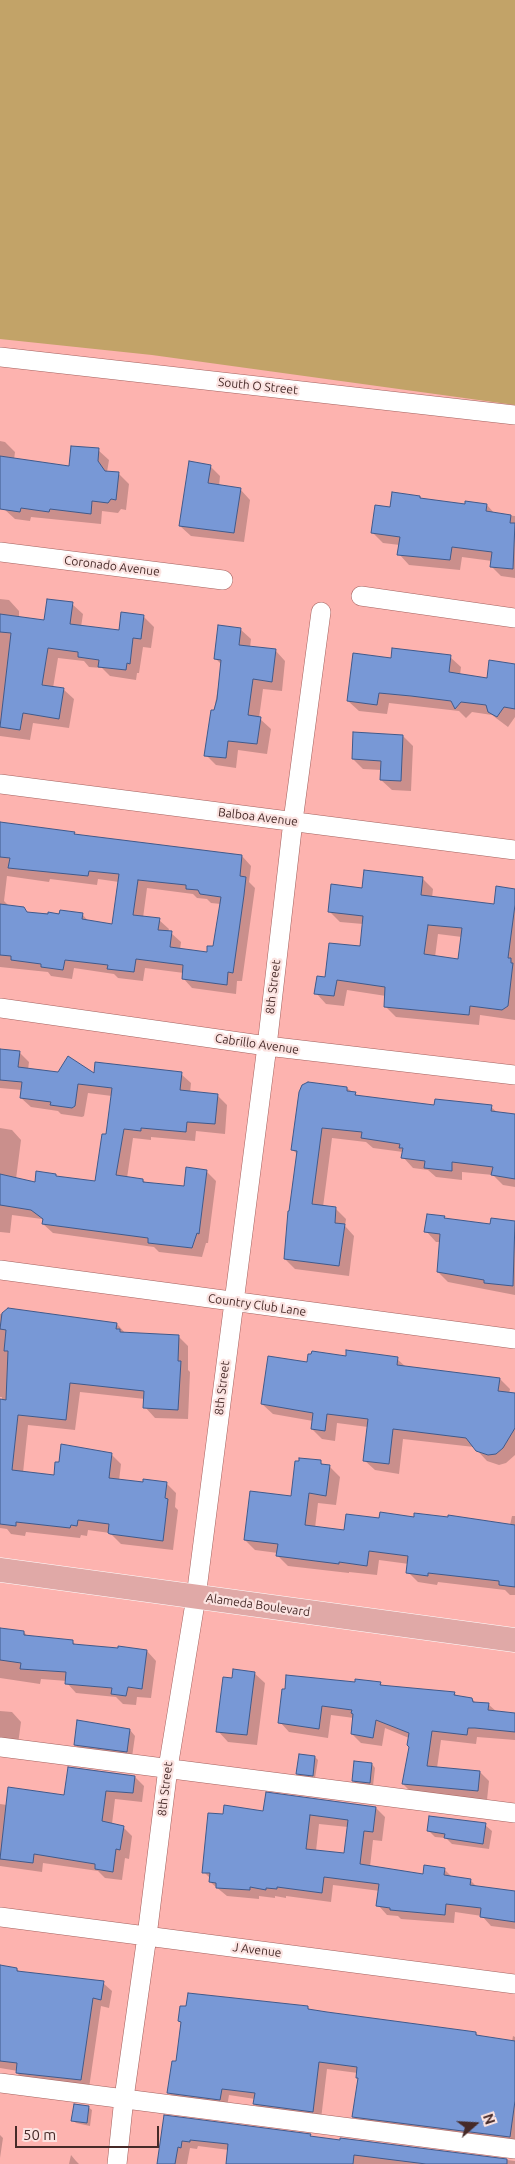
<!DOCTYPE html>
<style>
body{margin:0}
#map{position:relative;width:515px;height:2164px;overflow:hidden;background:#fdb3af;font-family:Ubuntu,sans-serif}
canvas{display:block}
.north{position:absolute;left:450px;top:2099px;width:50px;height:50px;-webkit-text-stroke:4px #fbe3e1;paint-order:stroke;rotate:71deg;font-size:14px;font-weight:700;line-height:20px;text-align:center;color:#462a28}
.north::after{content:'';display:block;margin:auto;width:18px;height:22px;background:#462a28;clip-path:polygon(50% 0,100% 100%,50% 72%,0 100%)}
.scale{position:absolute;left:15px;top:2126px;width:144px;height:22px;box-sizing:border-box;border:2px solid #462a28;border-top:0;padding-left:6px;font-size:15px;line-height:18px;white-space:nowrap;color:#462a28;-webkit-text-stroke:4px #fbe3e1;paint-order:stroke}
</style>
<div id="map">
<canvas width="515" height="2164"></canvas>
<div class="north">N</div>
<div class="scale">50 m</div>
</div>
<script>
const g = document.querySelector('canvas').getContext('2d');
g.lineJoin = 'round';
function fillPath(path, color) { g.fillStyle = color; g.fill(path, 'evenodd'); }
const shape = rows => new Path2D(rows.map(r => 'M' + r).join(''));
function strokePath(path, color, width, dash) { g.strokeStyle = color; g.lineWidth = width; g.lineCap = dash ? 'butt' : 'round'; g.setLineDash(dash || []); g.stroke(path); }
function drawText(font, color, halo, rows, align = 'center') {
  g.font = font + ' Ubuntu,sans-serif'; g.lineWidth = 4.5; g.setLineDash([]); g.textBaseline = 'middle'; g.strokeStyle = halo; g.fillStyle = color; for (const [text, x, y, turn = 0] of rows) {
    g.save(); g.translate(x, y); g.rotate((+turn || 0) * Math.PI / 180); g.textAlign = isNaN(turn) ? turn : align; if (halo) g.strokeText(text, 0, 0); g.fillText(text, 0, 0); g.restore();
  }
}
const green = shape([
 [0,0,515,0,515,405,152,355,0,339]
]);
const shadow = shape([
 [0,441,5,442,15,452,14,460,70,468,98,450,109,460,107,472,118,473,129,484,126,510,121,509,118,513,102,511,101,524,31,517,30,521,15,519,4,509,0,494],
 [210,466,220,476,219,486,240,489,250,500,244,542,191,536,180,526],
 [420,497,423,500,466,506,487,505,495,514,515,516,515,578,501,576,491,566,492,561,462,557,460,570,409,565,399,554,400,545,383,543,373,533,391,509],
 [0,599,9,600,19,611,19,618,46,621,72,604,83,614,81,627,120,632,143,616,154,627,151,648,143,647,139,673,137,673,136,680,110,676,102,668,89,667,84,661,58,658,53,688,63,689,74,699,69,728,33,723,30,740,0,736],
 [240,629,251,639,250,648,275,650,285,661,282,691,263,689,259,718,271,729,267,754,238,750,236,768,216,765,206,755,222,665,215,658],
 [450,657,461,667,460,675,488,679,515,666,515,717,508,727,492,715,472,712,466,718,459,711,389,703,387,714,359,711,348,701,392,659],
 [403,736,413,746,411,791,392,790,381,780,382,770,363,769,353,759],
 [0,823,74,833,76,835,242,856,251,866,249,882,255,888,242,981,237,981,236,994,192,988,183,978,184,973,145,968,143,981,118,978,114,974,74,968,72,979,51,976,48,972,0,967],
 [7,876,49,882,50,879,97,885,98,879,119,882,113,926,89,922,82,914,28,913,9,906,4,901],
 [147,888,193,894,197,898,207,899,211,903,221,904,214,948,208,953,180,950,181,942,171,933,168,932,169,929,159,920,143,918],
 [422,878,433,889,432,898,495,906,515,890,515,1020,480,1015,479,1025,396,1017,386,1007,386,996,347,990,344,1006,326,1004,316,993,326,978,361,947,363,924,340,922,329,911,363,889],
 [438,934,462,937,459,960,435,957],
 [0,1050,19,1052,29,1062,28,1070,95,1075,181,1074,191,1083,190,1093,217,1095,227,1105,225,1134,196,1131,195,1141,151,1137,151,1140,133,1138,127,1178,143,1180,146,1183,185,1188,206,1171,216,1181,208,1243,206,1243,202,1257,159,1252,154,1247,53,1233,43,1224,42,1219,12,1215,10,1233,0,1232,0,1128,12,1130,21,1140,16,1179,36,1183,55,1175,58,1178,96,1183,107,1136,112,1096,88,1093,84,1116,82,1117,61,1114,58,1111,31,1107,21,1098,22,1090,0,1088],
 [347,1088,358,1096,435,1106,491,1107,498,1113,515,1115,515,1187,503,1185,493,1175,462,1172,462,1180,436,1177,428,1170,413,1168,403,1157,403,1152,373,1148,366,1142,332,1138,323,1207,335,1208,346,1219,345,1226,354,1236,349,1276,295,1269,285,1259,298,1155,293,1150],
 [444,1217,447,1220,491,1226,492,1220,515,1222,515,1295,448,1282,438,1272,441,1242,436,1242,426,1231],
 [0,1314,117,1324,126,1334,178,1336,188,1346,188,1370,190,1372,188,1419,155,1418,145,1407,145,1399,80,1392,75,1430,28,1425,23,1473,55,1476,111,1454,121,1464,119,1481,144,1484,166,1483,176,1493,175,1507,178,1510,173,1550,121,1544,110,1533,88,1530,87,1536,81,1535,80,1538,26,1532,25,1536,11,1534,7,1529,0,1528,0,1413,2,1397,0,1397],
 [347,1357,397,1359,406,1367,500,1379,510,1389,509,1394,515,1395,515,1455,506,1463,499,1465,487,1461,474,1447,403,1439,399,1474,375,1470,364,1460,368,1427,337,1423,335,1441,322,1439,312,1429,313,1421,273,1414,262,1404,308,1364],
 [320,1462,325,1466,330,1467,340,1477,336,1505,318,1503,315,1528,345,1531,380,1519,415,1518,510,1525,512,1516,515,1516,515,1595,510,1595,505,1590,438,1582,437,1585,418,1582,408,1572,409,1564,379,1560,377,1575,349,1572,349,1573,288,1566,278,1556,278,1553,255,1550,245,1540,293,1497],
 [0,1629,24,1632,28,1637,72,1641,77,1646,147,1651,156,1661,151,1698,137,1697,136,1705,123,1704,116,1697,76,1693,67,1683,67,1681,41,1679,40,1684,0,1678],
 [254,1673,265,1683,257,1745,228,1742,218,1731,233,1680],
 [380,1683,383,1686,454,1693,458,1697,472,1699,476,1703,488,1704,497,1712,515,1715,515,1740,477,1737,476,1744,441,1740,437,1768,480,1772,489,1781,487,1800,412,1793,403,1784,411,1747,409,1738,385,1728,382,1746,361,1743,352,1734,354,1718,331,1715,328,1738,289,1732,280,1722,356,1684],
 [0,1711,12,1712,21,1722,18,1744,0,1741],
 [130,1730,135,1736,132,1757,81,1750,75,1745],
 [300,1755,315,1757,318,1760,315,1778,300,1776,297,1773],
 [372,1764,375,1768,373,1786,356,1784,353,1780],
 [135,1777,144,1786,142,1802,115,1799,112,1824,123,1827,132,1836,129,1859,125,1858,122,1880,105,1878,98,1871,43,1863,42,1872,0,1866,0,1804,7,1805,65,1796],
 [376,1808,385,1817,382,1841,373,1840,370,1867,424,1875,444,1869,453,1878,470,1880,478,1888,515,1892,515,1929,491,1926,482,1916,455,1912,454,1923,401,1919,398,1916,387,1915,378,1905,380,1891,333,1885,331,1902,286,1896,286,1898,275,1896,275,1898,259,1896,259,1899,227,1896,210,1882,211,1879,204,1872,224,1816],
 [319,1824,348,1827,345,1855,316,1851],
 [485,1825,492,1831,489,1849,452,1844,446,1838,435,1837,428,1830],
 [0,1967,17,1969,20,1972,103,1983,112,1991,109,2008,101,2006,89,2088,26,2082,17,2073,18,2071,0,2068],
 [308,2008,311,2011,476,2033,479,2037,512,2042,513,2036,515,2037,515,2144,361,2124,353,2116,359,2079,358,2073,327,2069,321,2119,262,2111,254,2104,255,2099,229,2095,227,2107,176,2100,169,2093,177,2063,182,2024,179,2021],
 [88,2107,92,2110,90,2126,76,2123,73,2120],
 [165,2117,310,2135,313,2138,341,2141,341,2139,515,2161,515,2164,227,2164,229,2150,198,2146,197,2149,190,2148,187,2164,157,2164],
 [0,2135,3,2138,0,2158],
 [71,2155,76,2161,79,2164,69,2164]
]);
const building = shape([
 [71,446,99,448,98,461,105,471,119,472,116,500,111,499,108,503,92,501,91,514,50,509,49,512,21,508,20,512,0,509,0,456,69,466,71,446],
 [189,461,211,465,208,483,241,488,234,533,179,526,189,461],
 [392,492,420,496,420,498,465,504,465,501,487,504,486,511,511,515,510,523,515,523,513,569,490,567,492,552,452,547,450,560,397,555,400,537,371,533,375,505,390,507,392,492],
 [47,599,73,602,70,624,119,630,121,612,144,615,141,639,133,638,130,664,127,663,126,670,98,667,99,660,78,657,78,652,48,648,42,685,64,688,59,719,23,713,20,730,0,727,11,633,0,632,0,614,44,620,47,599],
 [218,625,241,628,239,645,276,649,272,682,253,679,248,715,261,717,257,744,228,741,226,758,204,756,211,710,214,710,217,699,221,660,214,659,218,625],
 [392,648,451,655,449,672,487,678,489,660,515,664,515,709,504,707,497,717,488,712,486,705,461,702,455,709,451,701,411,696,379,693,377,705,347,701,353,653,391,658,392,648],
 [353,732,403,735,401,781,380,780,381,761,352,759,353,732],
 [0,822,75,832,74,834,242,855,240,876,246,877,244,895,233,973,228,972,227,985,182,979,183,965,136,959,134,972,107,969,108,965,65,960,63,970,41,967,41,964,11,960,11,956,0,955,0,904,24,907,27,912,48,914,48,912,59,914,60,910,83,913,82,919,112,924,119,874,89,871,88,876,8,868,10,858,0,857,0,822],
 [138,880,186,885,186,889,198,890,200,894,221,897,213,946,207,946,207,952,170,947,172,931,158,930,160,918,133,915,138,880],
 [364,870,423,877,421,895,494,904,496,886,515,889,515,905,508,958,511,958,511,963,513,963,508,1006,502,1010,470,1006,469,1015,384,1007,385,987,337,980,334,996,314,994,317,976,325,977,329,943,360,946,363,916,328,912,331,884,362,888,364,870],
 [428,925,462,928,458,959,424,954,428,925],
 [0,1049,20,1051,18,1067,58,1072,68,1056,94,1073,95,1062,182,1072,180,1090,218,1094,215,1124,187,1122,186,1132,141,1128,141,1131,124,1129,116,1175,143,1179,143,1182,184,1186,186,1167,207,1170,199,1234,197,1233,192,1248,148,1243,148,1238,42,1224,43,1219,31,1210,0,1205,0,1174,35,1182,36,1171,56,1174,56,1176,95,1181,102,1134,106,1134,112,1088,78,1084,75,1106,72,1108,50,1105,51,1102,20,1098,22,1082,0,1080,0,1049],
 [308,1082,347,1087,347,1091,356,1092,355,1095,434,1105,435,1099,492,1105,491,1111,515,1114,515,1179,491,1175,493,1167,452,1162,452,1171,424,1168,425,1161,401,1158,403,1148,399,1148,400,1144,361,1138,362,1132,322,1128,312,1204,336,1207,335,1223,345,1224,339,1266,284,1259,288,1211,289,1211,297,1151,291,1150,299,1092,302,1085,308,1082],
 [427,1214,445,1216,444,1218,490,1224,491,1218,515,1221,513,1286,484,1283,484,1280,437,1272,440,1234,424,1232,427,1214],
 [8,1308,117,1323,116,1329,120,1329,120,1332,179,1335,178,1361,181,1361,178,1410,143,1408,144,1391,70,1383,66,1420,18,1415,12,1470,54,1475,55,1462,59,1462,61,1444,112,1453,109,1478,143,1482,143,1479,167,1482,165,1498,168,1499,163,1541,110,1534,108,1533,109,1524,78,1520,77,1526,71,1525,70,1528,16,1522,16,1526,0,1524,0,1399,6,1400,8,1351,4,1351,6,1330,0,1329,2,1313,8,1308],
 [346,1350,398,1357,397,1365,500,1378,498,1391,515,1393,515,1428,503,1448,496,1454,488,1455,476,1451,466,1438,393,1429,389,1464,363,1461,368,1419,327,1414,325,1431,311,1429,313,1413,261,1404,268,1356,307,1362,308,1354,311,1354,312,1351,346,1356,346,1350],
 [299,1458,321,1460,321,1464,330,1465,326,1496,309,1493,305,1525,344,1530,346,1514,379,1518,380,1512,414,1517,414,1513,448,1517,448,1515,515,1525,515,1587,499,1585,499,1581,428,1573,428,1576,406,1573,408,1556,369,1551,367,1566,339,1562,339,1564,276,1556,278,1544,244,1540,250,1491,291,1496,295,1461,299,1461,299,1458],
 [0,1628,24,1631,24,1635,73,1640,73,1644,118,1648,118,1646,147,1650,142,1689,128,1687,126,1696,111,1694,112,1688,65,1684,66,1672,20,1669,21,1663,0,1660,0,1628],
 [233,1669,255,1672,247,1735,216,1732,223,1677,232,1678,233,1669],
 [286,1675,355,1682,355,1679,381,1682,380,1685,455,1692,454,1695,472,1698,473,1702,489,1703,488,1710,515,1713,515,1732,475,1728,468,1728,467,1735,432,1731,427,1766,480,1771,478,1791,402,1784,409,1747,407,1745,409,1733,376,1720,373,1738,351,1734,353,1714,351,1713,352,1710,322,1706,319,1729,278,1723,282,1689,285,1689,286,1675],
 [77,1720,130,1729,127,1752,74,1745,77,1720],
 [299,1754,315,1756,313,1776,296,1774,299,1754],
 [354,1761,372,1763,370,1783,352,1781,354,1761],
 [68,1767,135,1776,133,1793,106,1791,102,1821,124,1826,120,1850,116,1849,113,1872,95,1869,95,1864,34,1854,33,1863,0,1859,8,1787,64,1795,68,1767],
 [266,1792,376,1807,373,1832,364,1831,360,1864,423,1874,424,1865,445,1868,444,1875,471,1879,470,1885,515,1891,515,1922,480,1917,481,1908,446,1904,445,1915,390,1910,390,1908,376,1906,379,1884,324,1877,322,1893,277,1887,277,1889,266,1888,266,1890,250,1887,250,1890,216,1888,216,1883,209,1882,210,1873,202,1873,208,1813,223,1814,224,1805,263,1811,266,1792],
 [310,1815,348,1820,344,1853,306,1849,310,1815],
 [429,1816,486,1823,483,1844,444,1838,445,1834,427,1831,429,1816],
 [0,1965,17,1968,17,1971,104,1981,101,2000,93,1998,81,2080,16,2073,17,2063,0,2061,0,1965],
 [188,1993,308,2006,308,2009,327,2012,476,2032,476,2035,515,2041,515,2101,510,2137,352,2117,358,2078,356,2078,357,2067,319,2062,313,2112,253,2104,255,2093,222,2089,220,2100,167,2093,172,2061,176,2061,181,2022,178,2021,180,2006,186,2006,188,1993],
 [74,2104,89,2106,87,2123,71,2121,74,2104],
 [164,2115,311,2134,310,2136,340,2140,340,2138,507,2159,507,2164,426,2164,354,2155,353,2164,226,2164,228,2144,190,2140,190,2142,182,2141,181,2148,178,2147,175,2164,157,2164,164,2115]
]);
const minor = shape([
 [0,357,515,415],
 [0,552,223,580],
 [361,596,515,618],
 [0,784,515,850],
 [0,1008,267,1046,515,1075],
 [0,1270,515,1339],
 [0,1747,515,1813],
 [0,1917,515,1984],
 [0,2083,515,2149],
 [117,2164,124,2098,147,1936,168,1768,196,1597,267,1046,293,821,321,612]
]);
const major = shape([
 [0,1570,515,1640]
]);
const streetNames = [
 ["South O Street",258,386,6],
 ["Coronado Avenue",112,566,7],
 ["Balboa Avenue",258,817,7],
 ["8th Street",273,987,-83],
 ["Cabrillo Avenue",257,1044,8],
 ["Country Club Lane",257,1305,8],
 ["8th Street",222,1388,-83],
 ["Alameda Boulevard",258,1605,8],
 ["8th Street",165,1789,-83],
 ["J Avenue",257,1950,7]
];
fillPath(green, '#c2a368');
fillPath(shadow, '#0003');
fillPath(building, '#7898d6');
strokePath(building, '#405a8b', 1);
strokePath(minor, '#a3615e', 20);
strokePath(major, '#fff', 25);
strokePath(minor, '#fff', 19);
strokePath(major, '#e0a9a7', 24);
drawText('12px', '#462a28', '#fbe3e1', streetNames);
</script>
